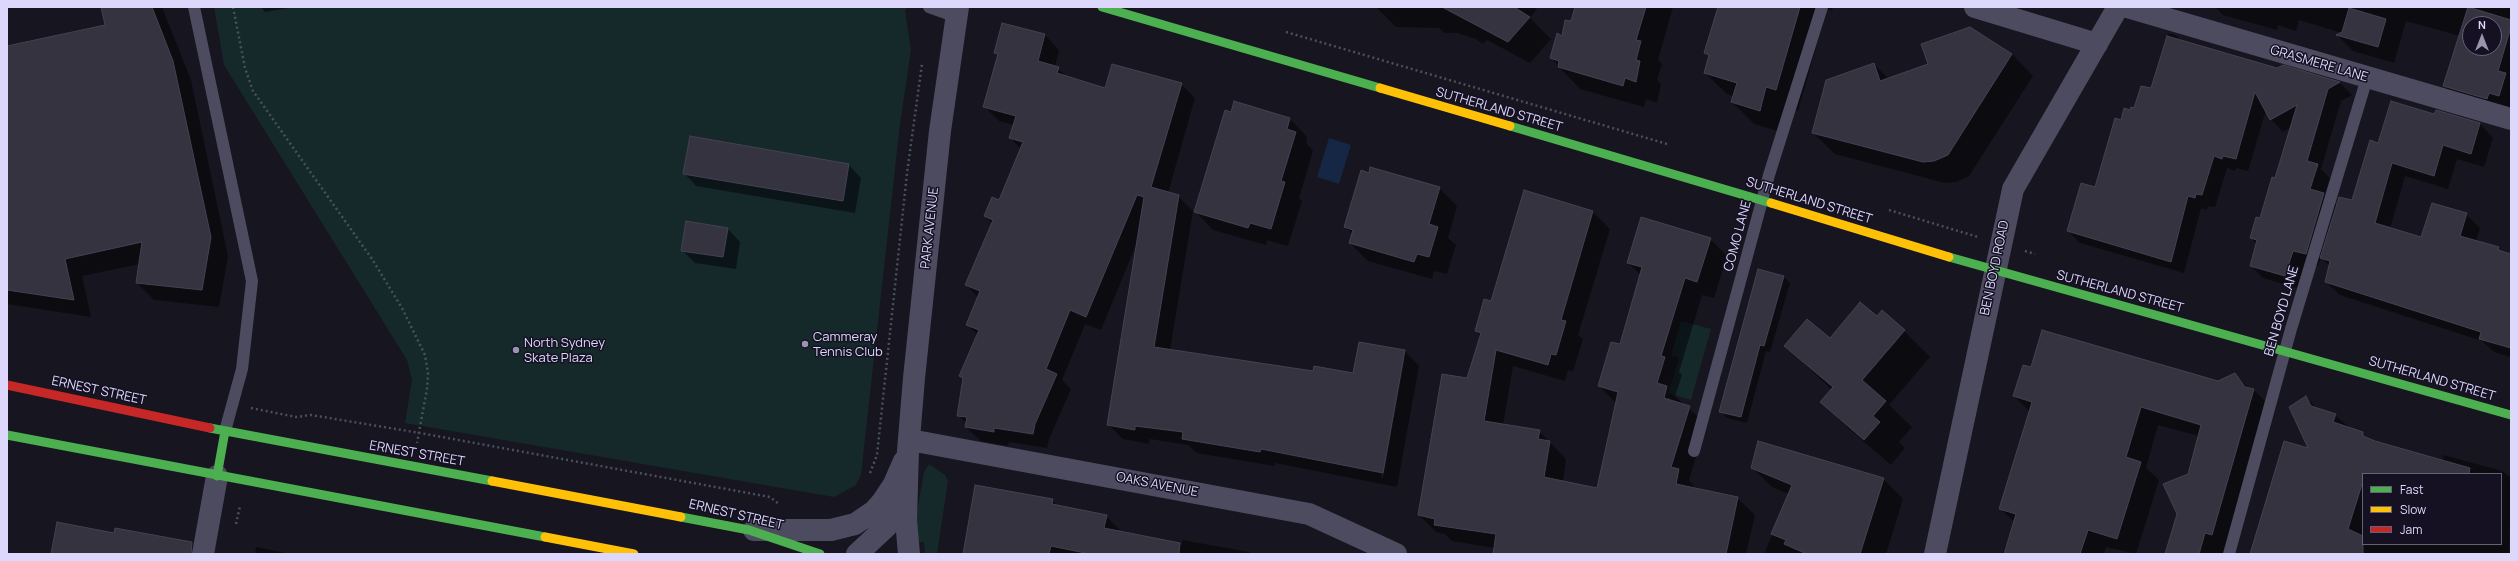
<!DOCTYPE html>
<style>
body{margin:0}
#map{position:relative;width:2518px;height:561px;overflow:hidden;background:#17151f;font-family:Manrope,sans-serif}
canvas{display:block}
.frame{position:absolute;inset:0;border:8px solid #ddd8fb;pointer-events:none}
.legend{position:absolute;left:2362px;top:473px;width:140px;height:72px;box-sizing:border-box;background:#151123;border:1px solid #656179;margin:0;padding:5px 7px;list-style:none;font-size:12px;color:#ddd8fb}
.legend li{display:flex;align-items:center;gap:8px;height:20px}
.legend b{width:20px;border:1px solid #656179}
.north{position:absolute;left:2462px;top:16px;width:40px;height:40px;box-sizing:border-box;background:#151123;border:1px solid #656179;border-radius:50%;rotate:0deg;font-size:11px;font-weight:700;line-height:16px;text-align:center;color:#ddd8fb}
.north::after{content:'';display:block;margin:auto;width:14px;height:18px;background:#9894ae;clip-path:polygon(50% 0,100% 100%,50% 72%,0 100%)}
</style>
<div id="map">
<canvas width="2518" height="561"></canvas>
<div class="frame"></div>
<ul class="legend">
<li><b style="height:5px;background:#4caf50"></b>Fast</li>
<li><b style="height:5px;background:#ffc107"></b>Slow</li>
<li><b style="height:5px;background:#c62828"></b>Jam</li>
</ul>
<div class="north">N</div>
</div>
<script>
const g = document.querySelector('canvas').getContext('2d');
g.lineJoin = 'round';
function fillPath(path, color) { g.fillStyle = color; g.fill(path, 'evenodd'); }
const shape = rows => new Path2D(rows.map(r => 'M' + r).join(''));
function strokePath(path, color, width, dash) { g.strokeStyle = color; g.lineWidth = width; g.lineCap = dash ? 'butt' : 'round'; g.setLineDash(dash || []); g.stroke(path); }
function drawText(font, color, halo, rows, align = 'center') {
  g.font = font + ' Manrope,sans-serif'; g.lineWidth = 3; g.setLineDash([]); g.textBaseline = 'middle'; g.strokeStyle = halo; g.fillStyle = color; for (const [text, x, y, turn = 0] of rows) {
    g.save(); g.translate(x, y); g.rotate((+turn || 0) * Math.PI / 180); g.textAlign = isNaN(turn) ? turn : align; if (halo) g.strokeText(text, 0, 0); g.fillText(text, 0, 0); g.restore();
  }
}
const green = shape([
 [214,7,909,7,905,10,911,50,900,124,861,475,856,485,834,497,405,423,412,379,407,360,224,65],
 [1681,321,1711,329,1691,400,1668,393,1679,358,1671,355],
 [929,464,945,475,948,481,937,554,925,554,924,542,916,543,916,516,924,472]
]);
const water = shape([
 [1329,138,1351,145,1339,184,1317,177]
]);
const shadow = shape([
 [102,7,162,7,191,80,228,256,219,307,154,300,137,283,140,264,82,276,91,317,7,304,7,47,107,26],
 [261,7,295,7,265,12],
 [1376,7,1538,7,1530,18,1551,39,1530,63,1487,40,1483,44,1476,39,1457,33,1444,33,1439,28,1396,27],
 [1576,7,1673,7,1658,60,1662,64,1657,80,1661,84,1657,103,1646,99,1644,107,1580,89,1559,67,1551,57,1572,22],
 [1719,7,1833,7,1832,11,1827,9,1798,111,1788,108,1781,132,1754,124,1732,102,1734,97,1727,94,1705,73,1710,57,1706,52],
 [2215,7,2511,7,2511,110,2460,102,2444,86,2460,36,2406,21,2394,63,2353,51,2338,36,2342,33,2299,20,2296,31,2278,25,2277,30,2223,15],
 [2470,24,2494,24,2494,48,2470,48],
 [1002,24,1045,35,1059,50,1055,67,1069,78,1105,90,1181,84,1195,98,1168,193,1178,196,1193,211,1170,350,1314,372,1354,374,1360,343,1405,351,1419,366,1397,487,1275,463,1275,466,1197,453,1188,445,1150,439,1149,444,1123,439,1109,425,1136,245,1101,330,1085,324,1062,380,1071,389,1049,439,1047,448,1009,442,1008,446,981,441,966,427,967,424,958,415,964,380,960,376,978,335,967,325,979,298,966,285,992,223,985,216,1000,201,1021,149,1010,138,1014,125,999,121,985,107,998,56,995,52],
 [1402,361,1404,361,1383,478,1381,478],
 [2169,33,2177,36,2183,42,2277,70,2283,67,2340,83,2352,95,2341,101,2321,169,2330,178,2325,194,2337,206,2353,202,2379,144,2435,116,2480,124,2493,138,2484,167,2457,159,2448,189,2405,176,2390,229,2422,239,2466,214,2480,228,2476,241,2511,255,2511,357,2494,352,2482,341,2340,295,2326,282,2330,266,2321,258,2318,266,2305,263,2297,288,2263,278,2251,266,2257,244,2251,238,2276,179,2292,127,2283,132,2271,119,2266,110,2248,171,2236,168,2235,171,2227,168,2215,207,2208,206,2207,210,2201,208,2184,273,2080,243,2068,231,2096,188,2121,121,2152,90],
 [2012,54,2033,76,1969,176,1956,182,1945,183,1835,154,1813,133,1874,64,1889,79],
 [1231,113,1290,119,1307,137,1306,143,1313,151,1299,198,1302,201,1288,246,1267,240,1266,245,1213,230,1196,212],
 [849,165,861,178,855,213,696,186,684,173],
 [1439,188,1457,206,1448,238,1456,245,1447,274,1434,271,1432,279,1368,261,1350,243,1353,234,1345,227],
 [1524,192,1593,212,1610,229,1578,335,1583,339,1573,371,1568,370,1565,381,1513,366,1503,425,1539,431,1566,459,1563,482,1598,489,1616,403,1599,386,1620,346,1641,275,1628,263,1710,239,1727,256,1714,298,1702,295,1679,372,1682,375,1675,396,1706,424,1689,480,1696,489,1737,498,1755,515,1746,554,1494,554,1495,548,1452,541,1445,534,1436,532,1419,515,1468,379,1481,336,1476,331,1491,302],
 [728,229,740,242,736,269,695,263,682,250],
 [1759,270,1784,277,1790,283,1770,352,1766,351,1747,423,1727,418,1720,411],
 [1904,331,1930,357,1889,405,1912,427,1899,442,1905,448,1891,465,1848,428,1821,402,1832,390,1785,345],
 [1898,337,1900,337,1859,385,1858,383],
 [2032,368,2218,382,2235,374,2249,389,2254,390,2272,408,2229,554,2166,554,2199,436,2158,425,2146,468,2159,480,2136,554,2106,547,2104,554,2003,554,2014,522,2000,508,2030,412,2014,396],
 [2306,397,2319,410,2335,415,2361,437,2427,457,2443,460,2444,455,2502,471,2511,478,2509,554,2251,554,2310,449],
 [2363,474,2501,474,2501,544,2363,544],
 [1752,467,1883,479,1903,499,1886,554,1764,554,1789,494,1772,487],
 [1052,500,1059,507,1106,516,1119,529,1119,532,1182,545,1182,540,1249,552,1251,554,965,554],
 [256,547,291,554,255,554]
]);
const building = shape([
 [101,7,152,7,173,61,211,237,202,290,136,283,142,242,65,259,74,300,7,290,7,46,105,25,101,7],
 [1442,7,1514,7,1530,17,1508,42,1442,7],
 [1575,7,1646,7,1636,40,1641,41,1636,60,1640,61,1636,82,1625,78,1623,86,1558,67,1559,61,1550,58,1557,33,1562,36,1565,20,1571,21,1575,7],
 [1718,7,1800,7,1776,90,1766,87,1760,111,1731,102,1737,83,1704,73,1709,55,1704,53,1718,7],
 [2468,7,2511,20,2511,27,2498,71,2506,73,2499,96,2489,93,2487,99,2443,86,2468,7],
 [2470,24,2494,24,2494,48,2470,48,2470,24],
 [2349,8,2386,19,2378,47,2336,35,2342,32,2349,8],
 [1002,23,1045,34,1038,61,1059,67,1057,73,1105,88,1112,64,1182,83,1151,187,1179,195,1154,347,1313,371,1314,366,1353,373,1359,342,1405,350,1383,473,1261,449,1260,452,1182,439,1183,432,1135,426,1135,430,1107,425,1144,197,1137,195,1086,317,1070,310,1046,369,1057,374,1035,424,1033,434,994,428,994,432,965,427,967,417,957,416,963,378,959,376,979,330,966,325,980,291,965,285,993,220,984,216,992,197,999,200,1023,142,1009,138,1016,116,983,107,998,54,994,53,1002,23],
 [1970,27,2012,54,1948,155,1934,161,1923,162,1812,133,1826,80,1874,63,1880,81,1928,64,1921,44,1970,27],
 [2167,36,2277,68,2283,65,2340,82,2328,89,2307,161,2318,164,2310,189,2324,193,2306,254,2293,251,2285,276,2250,266,2257,240,2250,238,2256,217,2260,218,2272,177,2275,178,2297,105,2270,120,2255,92,2236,159,2223,156,2222,159,2214,156,2202,195,2196,194,2195,198,2188,196,2171,262,2067,231,2081,183,2095,187,2115,118,2121,120,2124,108,2130,110,2131,107,2134,108,2141,86,2151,88,2167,36],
 [1234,101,1290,118,1287,129,1296,132,1281,181,1285,182,1271,229,1250,223,1248,228,1194,212,1225,110,1231,112,1234,101],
 [2391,101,2434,114,2436,110,2480,123,2471,154,2443,145,2434,176,2392,163,2375,223,2421,237,2432,203,2467,213,2460,236,2499,247,2498,250,2511,254,2511,348,2479,339,2481,332,2325,282,2330,261,2320,258,2339,197,2352,200,2370,140,2378,143,2391,101],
 [690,136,849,164,843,201,683,174,690,136],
 [1370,167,1440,187,1429,224,1438,227,1429,257,1417,254,1414,262,1349,243,1353,230,1344,227,1361,170,1369,173,1370,167],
 [1524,190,1593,211,1561,320,1566,321,1556,355,1551,354,1548,365,1496,350,1484,421,1540,430,1538,439,1550,441,1544,477,1597,488,1618,392,1598,386,1611,342,1620,344,1642,267,1627,263,1641,217,1711,238,1697,282,1685,278,1661,356,1665,357,1657,383,1667,386,1664,398,1690,406,1671,467,1679,469,1676,484,1738,497,1726,554,1493,554,1496,534,1434,525,1435,519,1418,515,1442,374,1467,378,1481,333,1475,331,1484,299,1491,301,1524,190],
 [686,221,728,228,723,257,681,251,686,221],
 [1758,269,1784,276,1764,346,1760,345,1741,417,1719,412,1758,269],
 [1860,302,1877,316,1882,310,1905,330,1862,380,1886,401,1873,416,1880,422,1864,440,1820,402,1833,387,1784,346,1807,319,1830,338,1860,302],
 [2042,330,2218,381,2235,373,2245,387,2254,389,2212,535,2205,533,2199,554,2165,554,2177,514,2163,484,2188,474,2201,425,2141,407,2126,457,2141,462,2117,539,2088,530,2080,554,2004,554,2016,514,1999,509,2032,402,2013,396,2023,365,2031,367,2042,330],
 [2306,396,2311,406,2336,414,2333,422,2363,432,2363,436,2375,441,2470,468,2469,474,2363,474,2363,481,2348,529,2363,536,2363,554,2250,554,2284,441,2308,448,2289,407,2306,396],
 [1758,441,1884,478,1860,554,1807,554,1784,544,1786,540,1771,534,1792,485,1751,468,1758,441],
 [975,485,1053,499,1052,504,1107,515,1104,528,1180,543,1179,554,1090,554,1051,546,1049,554,963,554,975,485],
 [57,522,114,533,115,528,192,542,191,554,51,554,57,522]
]);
const path = shape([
 [233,7,245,68,253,91,372,259,402,308,425,355,428,373,427,389,417,443],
 [1286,32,1667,144],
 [1889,210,1978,237],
 [2025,251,2035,254],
 [251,408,296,417,311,415,420,433,770,497,779,504],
 [870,473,877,455,907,173,922,64],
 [236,524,240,506]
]);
const lane = shape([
 [194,7,252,281,242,369,225,431],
 [929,7,957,17],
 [1694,451,1769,175,1822,7],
 [2229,554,2291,329,2367,78]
]);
const street = shape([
 [1975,7,2097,44],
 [2127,7,2511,119],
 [910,440,1309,514,1396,554],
 [754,530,831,530,855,524,874,511,882,502,894,484,904,461],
 [203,554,217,476],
 [857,554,887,526,897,511,904,494],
 [909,554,906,520,908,451,914,378,940,131,958,7],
 [1935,554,2013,189,2118,7]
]);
const fast = shape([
 [1102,7,1380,88],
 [1510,126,1771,203],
 [1949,257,2511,415],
 [210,428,492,481],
 [7,435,545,537],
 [217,476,225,431],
 [681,517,749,530,820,554]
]);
const slow = shape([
 [1380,88,1510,126],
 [1771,203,1949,257],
 [492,481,681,517],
 [545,537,634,554]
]);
const jam = shape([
 [7,385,210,428]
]);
const markers = [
 [805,344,4,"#9894ae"],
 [516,350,4,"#9894ae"]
];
const streetNames = [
 ["GRASMERE LANE",2319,64,16],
 ["SUTHERLAND STREET",1499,110,16],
 ["SUTHERLAND STREET",1809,201,17],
 ["PARK AVENUE",930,228,-84],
 ["COMO LANE",1738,236,-75],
 ["BEN BOYD ROAD",1995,268,-78],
 ["SUTHERLAND STREET",2120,292,15],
 ["BEN BOYD LANE",2282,311,-74],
 ["SUTHERLAND STREET",2432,379,16],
 ["ERNEST STREET",99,391,12],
 ["ERNEST STREET",417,454,10],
 ["OAKS AVENUE",1157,485,11],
 ["ERNEST STREET",736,515,13]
];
const poiNames = [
 ["Cammeray",813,337],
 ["Tennis Club",813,352],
 ["North Sydney",524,343],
 ["Skate Plaza",524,358]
];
fillPath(green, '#15292b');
fillPath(water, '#162645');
fillPath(shadow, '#0007');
fillPath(building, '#363341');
strokePath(building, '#454152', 1);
strokePath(path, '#48515d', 2.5, [2, 3]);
strokePath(lane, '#4d4b5f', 12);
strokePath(street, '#4d4b5f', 22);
strokePath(fast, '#4caf50', 9);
strokePath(slow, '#ffc107', 9);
strokePath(jam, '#c62828', 9);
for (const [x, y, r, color] of markers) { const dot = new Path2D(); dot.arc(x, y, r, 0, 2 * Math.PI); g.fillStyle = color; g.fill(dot); strokePath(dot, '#151123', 1.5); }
drawText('13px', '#ddd8fb', '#151123', streetNames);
drawText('13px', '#ddd8fb', '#151123', poiNames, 'left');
</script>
